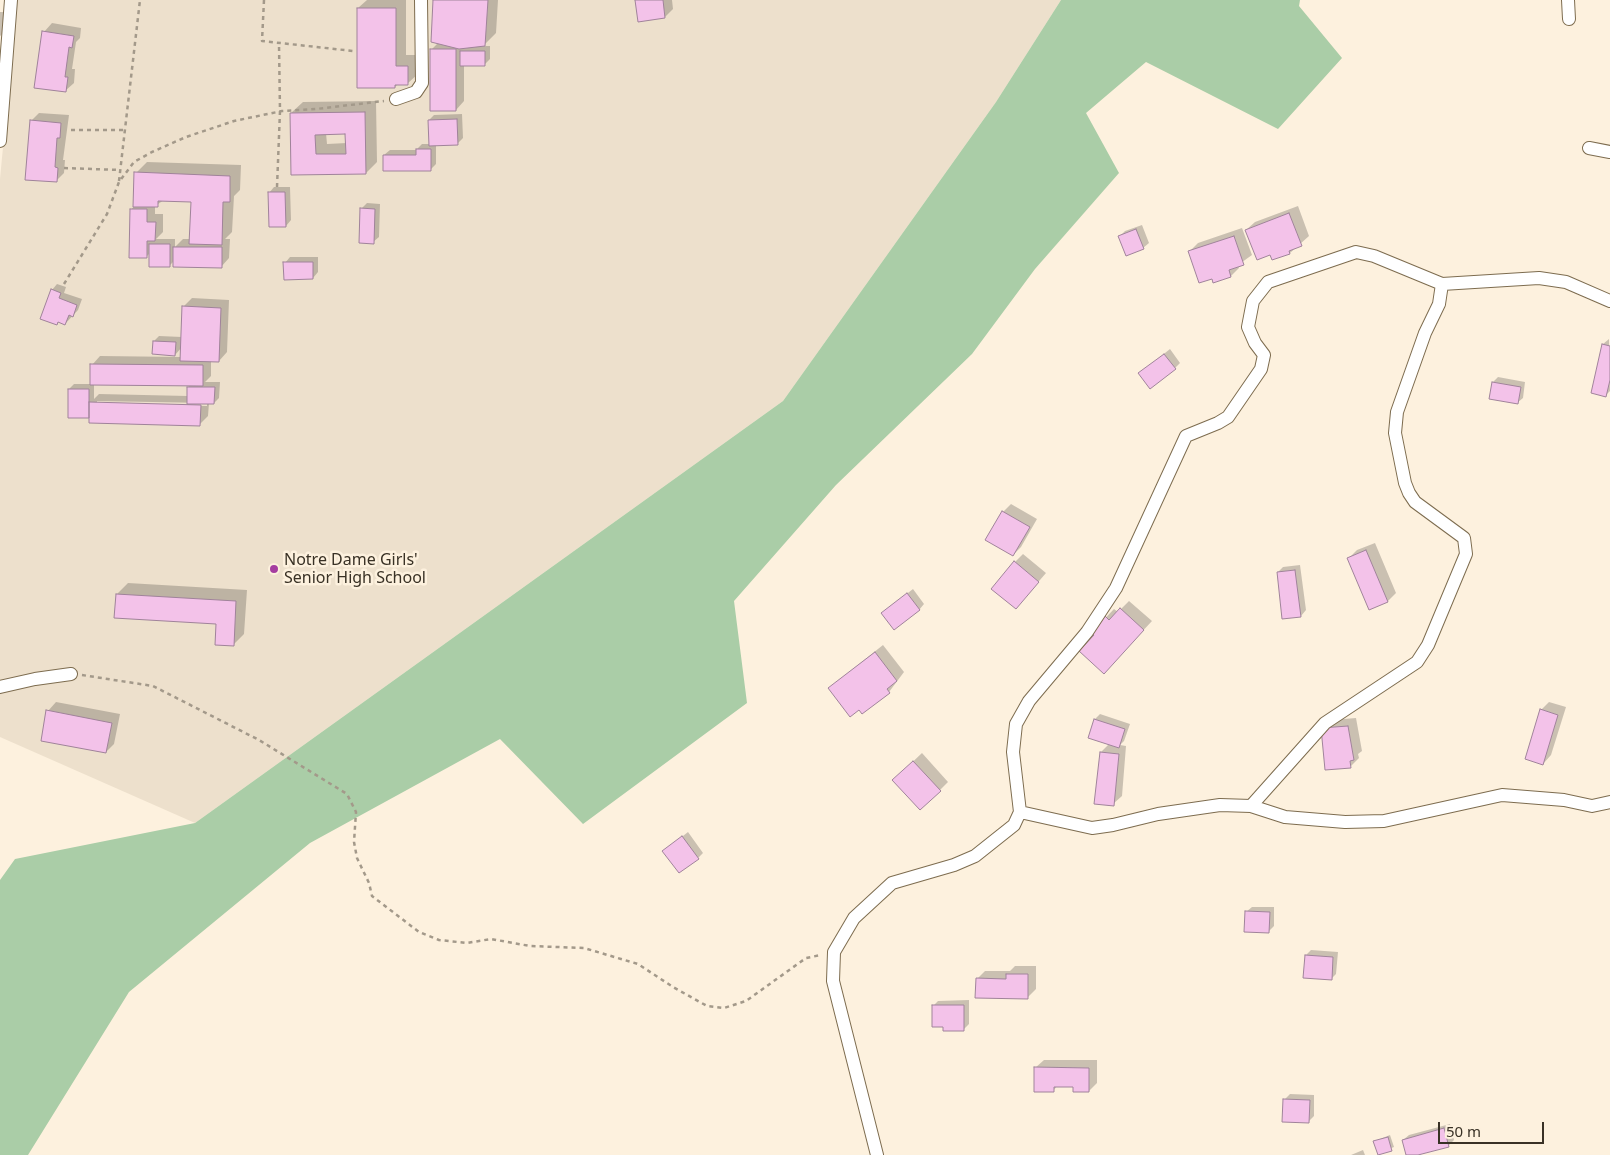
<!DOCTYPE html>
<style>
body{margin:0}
#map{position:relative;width:1610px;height:1155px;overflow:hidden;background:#fdf1de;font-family:"Noto Sans",sans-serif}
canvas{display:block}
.scale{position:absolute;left:1438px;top:1122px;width:106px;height:22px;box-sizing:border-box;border:2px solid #393125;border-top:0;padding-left:6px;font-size:15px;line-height:18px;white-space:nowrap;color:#393125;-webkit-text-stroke:4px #fdf1de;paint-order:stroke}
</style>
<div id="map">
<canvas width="1610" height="1155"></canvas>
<div class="scale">50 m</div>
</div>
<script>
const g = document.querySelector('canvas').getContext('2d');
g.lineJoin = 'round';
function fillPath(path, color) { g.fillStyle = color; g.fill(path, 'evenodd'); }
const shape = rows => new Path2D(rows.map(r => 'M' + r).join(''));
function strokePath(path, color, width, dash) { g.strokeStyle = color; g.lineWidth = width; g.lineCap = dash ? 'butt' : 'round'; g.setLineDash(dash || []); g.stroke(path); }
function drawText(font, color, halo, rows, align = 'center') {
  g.font = font + ' "Noto Sans",sans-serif'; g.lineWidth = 5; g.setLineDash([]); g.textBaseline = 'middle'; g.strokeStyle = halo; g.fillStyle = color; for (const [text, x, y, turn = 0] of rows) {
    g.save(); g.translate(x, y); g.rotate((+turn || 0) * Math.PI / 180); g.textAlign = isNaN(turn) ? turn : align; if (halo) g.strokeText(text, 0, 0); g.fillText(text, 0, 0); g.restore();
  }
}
const education = shape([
 [17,0,1061,0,996,102,783,401,195,823,0,737,0,179]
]);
const green = shape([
 [1061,0,1300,0,1299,6,1342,58,1278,129,1146,62,1086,113,1119,173,1035,269,972,354,836,485,734,601,747,703,583,824,500,739,310,843,129,992,28,1155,0,1155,0,880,15,859,195,823,783,401,996,102]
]);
const shadow = shape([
 [367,0,406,0,406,55,419,55,419,73,407,84,398,84,395,87,358,8],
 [435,0,498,0,496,33,483,46,490,46,490,59,484,65,464,65,464,101,456,110,431,50,438,43],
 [637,0,672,0,673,9,665,17],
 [0,12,4,12,5,32,0,36],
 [52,23,81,28,80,38,76,42,72,69,75,69,74,83,65,91,44,32],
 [376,101,377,162,366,173,292,174,291,113,303,102],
 [326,133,347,133,347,143,327,144],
 [39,113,69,115,63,160,65,160,64,173,56,181,31,121],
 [462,114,463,138,457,144,436,144,436,164,431,169,384,155,390,150,416,150,422,144,430,144,429,120,434,115],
 [147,162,241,165,240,190,234,196,232,232,225,239,230,239,229,258,221,267,174,261,169,266,150,253,146,257,131,210,134,206,136,173],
 [164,200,192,201,191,239,183,239,175,247,175,239,156,239,163,232,163,214,155,214,155,206],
 [274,187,290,187,291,220,286,226,269,193],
 [367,203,380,204,379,237,373,242,361,209],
 [1298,206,1309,236,1290,253,1273,259,1271,254,1246,230,1255,222],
 [1142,225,1149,243,1143,248,1120,236,1125,231],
 [1242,228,1252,255,1238,265,1239,268,1231,276,1213,277,1190,251,1198,243],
 [290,257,318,257,318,272,313,278,285,263],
 [57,284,66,287,64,293,82,299,78,310,65,324,59,321,57,324,52,290],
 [192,298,229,300,227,352,219,361,211,360,211,376,205,382,220,382,219,398,214,403,209,403,208,416,200,424,90,415,69,389,74,384,91,384,92,365,100,356,182,357,182,347,175,355,154,341,159,336,182,337,183,307],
 [94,384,191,384,188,387,188,396,99,394,94,399],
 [97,401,207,403,207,406,97,404],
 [1609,339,1610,391,1606,395,1603,344],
 [1170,349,1180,363,1175,368,1140,373],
 [1498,377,1525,382,1523,398,1517,403,1493,382],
 [1011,504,1037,519,1021,547,1013,555,1003,512],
 [1375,543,1396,593,1388,601,1370,609,1349,558,1357,550],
 [1023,554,1046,573,1016,608,1015,562],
 [1300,565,1306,610,1301,616,1278,572,1283,567],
 [128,583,247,590,244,634,233,645,217,623,117,594],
 [913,589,924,604,919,610,882,613],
 [1129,601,1152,621,1112,664,1092,632,1114,609,1118,612],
 [883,645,904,672,889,692,829,688],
 [56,702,120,714,114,744,106,752,48,711],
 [1549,702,1566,707,1551,755,1543,764,1541,710],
 [1100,714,1130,724,1124,741,1120,745,1126,746,1122,796,1113,804,1101,752,1110,743,1095,719],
 [1356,718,1362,751,1358,754,1359,758,1351,766,1322,728,1331,720],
 [922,753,948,782,940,790,902,772],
 [688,832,703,853,698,858,664,851],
 [1252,907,1274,907,1274,926,1268,932,1246,912],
 [1311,950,1338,952,1336,974,1331,979,1306,955],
 [1015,966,1036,966,1036,989,1027,998,977,979,985,971,1010,971],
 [969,1000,969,1024,964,1029,933,1006,938,1001],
 [1044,1060,1097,1060,1097,1083,1089,1091,1075,1085,1058,1085,1053,1091,1035,1068],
 [1290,1094,1314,1095,1314,1116,1308,1122,1284,1100],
 [1450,1124,1454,1140,1449,1145,1408,1155,1403,1140,1409,1135],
 [1390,1135,1394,1147,1378,1153,1375,1141],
 [1363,1150,1365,1155,1351,1155]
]);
const building = shape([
 [433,0,488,0,485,46,459,49,431,42,433,0],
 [635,0,663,0,665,18,638,22,635,0],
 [357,8,396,8,396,66,408,66,408,85,395,85,395,88,357,88,357,8],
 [42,31,74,36,72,48,69,47,65,77,68,77,66,92,34,88,42,31],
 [430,49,456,49,456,111,430,111,430,49],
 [460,51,485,51,485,66,460,66,460,51],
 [365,112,366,174,291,175,290,113,365,112],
 [345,134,346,154,316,154,315,135,345,134],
 [457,119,458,145,429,146,428,120,457,119],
 [30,120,61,123,60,138,57,138,55,167,58,168,57,182,25,180,30,120],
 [416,149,431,149,431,171,383,171,383,155,416,155,416,149],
 [134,172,230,176,230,202,223,202,222,245,189,244,191,202,158,201,158,207,133,207,134,172],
 [268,192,285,192,286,227,269,227,268,192],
 [360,208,375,209,374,244,359,243,360,208],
 [130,209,147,209,147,222,156,222,155,241,147,241,147,258,129,258,130,209],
 [1289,213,1302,246,1289,251,1290,254,1272,260,1270,255,1257,260,1245,230,1289,213],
 [1136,229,1144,249,1126,256,1118,236,1136,229],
 [1234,236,1244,265,1229,270,1231,277,1213,283,1212,279,1199,283,1188,251,1234,236],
 [149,244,170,244,170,267,149,267,149,244],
 [173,247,222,247,222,268,173,267,173,247],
 [283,262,313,262,313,279,284,280,283,262],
 [51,289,61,293,59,298,77,305,73,317,69,315,65,325,58,322,57,325,40,319,51,289],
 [182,306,221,308,219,362,180,361,182,306],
 [153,341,176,342,175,356,152,354,153,341],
 [1602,344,1610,346,1610,380,1606,397,1591,393,1602,344],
 [1164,354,1176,369,1150,389,1138,373,1164,354],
 [90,364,203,365,203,386,90,385,90,364],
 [1492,382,1521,387,1518,404,1489,399,1492,382],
 [187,387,215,387,214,404,187,404,187,387],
 [68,389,89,389,89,418,68,418,68,389],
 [89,402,201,405,200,426,89,423,89,402],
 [1002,511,1030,527,1013,556,985,540,1002,511],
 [1366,550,1388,602,1369,610,1347,558,1366,550],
 [1014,561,1039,582,1016,609,991,589,1014,561],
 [1295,570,1301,617,1282,619,1277,572,1295,570],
 [907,593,920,610,894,630,881,613,907,593],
 [116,594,236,601,234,646,215,645,216,624,114,618,116,594],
 [1120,608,1144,630,1104,674,1079,651,1094,635,1090,632,1105,616,1109,620,1120,608],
 [875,652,897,681,887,689,890,693,862,714,859,710,850,717,828,688,875,652],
 [1540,709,1558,715,1543,765,1525,759,1540,709],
 [46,710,112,723,106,753,41,741,46,710],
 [1094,719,1125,729,1119,748,1088,738,1094,719],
 [1348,726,1354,760,1350,761,1351,768,1325,770,1321,728,1348,726],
 [1100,752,1119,754,1114,806,1094,804,1100,752],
 [913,761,941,791,920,810,892,780,913,761],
 [682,836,699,859,679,873,662,851,682,836],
 [1245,911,1270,912,1269,933,1244,932,1245,911],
 [1305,955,1333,957,1332,980,1303,978,1305,955],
 [1006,974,1028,974,1028,999,975,998,976,978,1006,979,1006,974],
 [932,1005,964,1005,964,1031,943,1031,943,1027,932,1027,932,1005],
 [1034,1067,1089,1068,1089,1092,1073,1092,1073,1087,1054,1087,1054,1092,1034,1092,1034,1067],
 [1283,1099,1310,1100,1309,1123,1282,1122,1283,1099],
 [1444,1128,1449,1147,1418,1155,1406,1155,1402,1140,1444,1128],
 [1388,1137,1392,1151,1378,1155,1373,1141,1388,1137]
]);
const path = shape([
 [264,0,262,41,353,51],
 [71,130,125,130],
 [64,168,120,170],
 [119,181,140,0],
 [277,187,280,111,279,44],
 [64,284,107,214,119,182,134,162,152,152,186,137,234,121,282,111,316,109,384,101],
 [82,675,153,686,259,740,347,794,356,812,354,842,357,858,369,883,372,896,419,932,439,940,467,943,491,939,530,946,584,948,638,964,673,987,707,1006,724,1008,746,1001,806,958,821,955]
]);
const minor = shape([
 [1568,0,1569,19],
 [396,99,416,92,422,83,421,0],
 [0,141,11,0],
 [1589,148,1610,152],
 [0,687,35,679,71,674],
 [1251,806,1325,723,1417,662,1428,645,1466,554,1464,538,1415,502,1409,493,1405,483,1395,433,1397,412,1425,333,1439,304,1442,284],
 [1020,812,1092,828,1113,825,1158,814,1220,805,1251,806,1285,817,1345,822,1384,821,1502,795,1564,800,1592,806,1610,802],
 [877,1155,833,981,834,952,854,918,892,883,954,865,975,856,1014,825,1020,812,1013,752,1016,724,1029,701,1087,632,1116,588,1186,436,1218,423,1228,417,1261,369,1264,355,1255,343,1248,327,1253,301,1268,282,1356,252,1374,256,1442,284,1539,278,1566,282,1610,301]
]);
const markers = [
 [274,569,5,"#a53da0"]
];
const poiNames = [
 ["Notre Dame Girls'",284,560],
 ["Senior High School",284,578]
];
fillPath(education, '#ede0cc');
fillPath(green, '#aacda7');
fillPath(shadow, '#0003');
fillPath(building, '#f3c2e9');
strokePath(building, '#a0839a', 1);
strokePath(minor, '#7d6c4f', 14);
strokePath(path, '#a3998a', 2.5, [4, 4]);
strokePath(minor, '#fff', 12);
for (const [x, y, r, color] of markers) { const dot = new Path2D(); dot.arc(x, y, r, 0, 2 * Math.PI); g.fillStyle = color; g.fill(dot); strokePath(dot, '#fdf1de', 2); }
drawText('16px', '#393125', '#fdf1de', poiNames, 'left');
</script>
